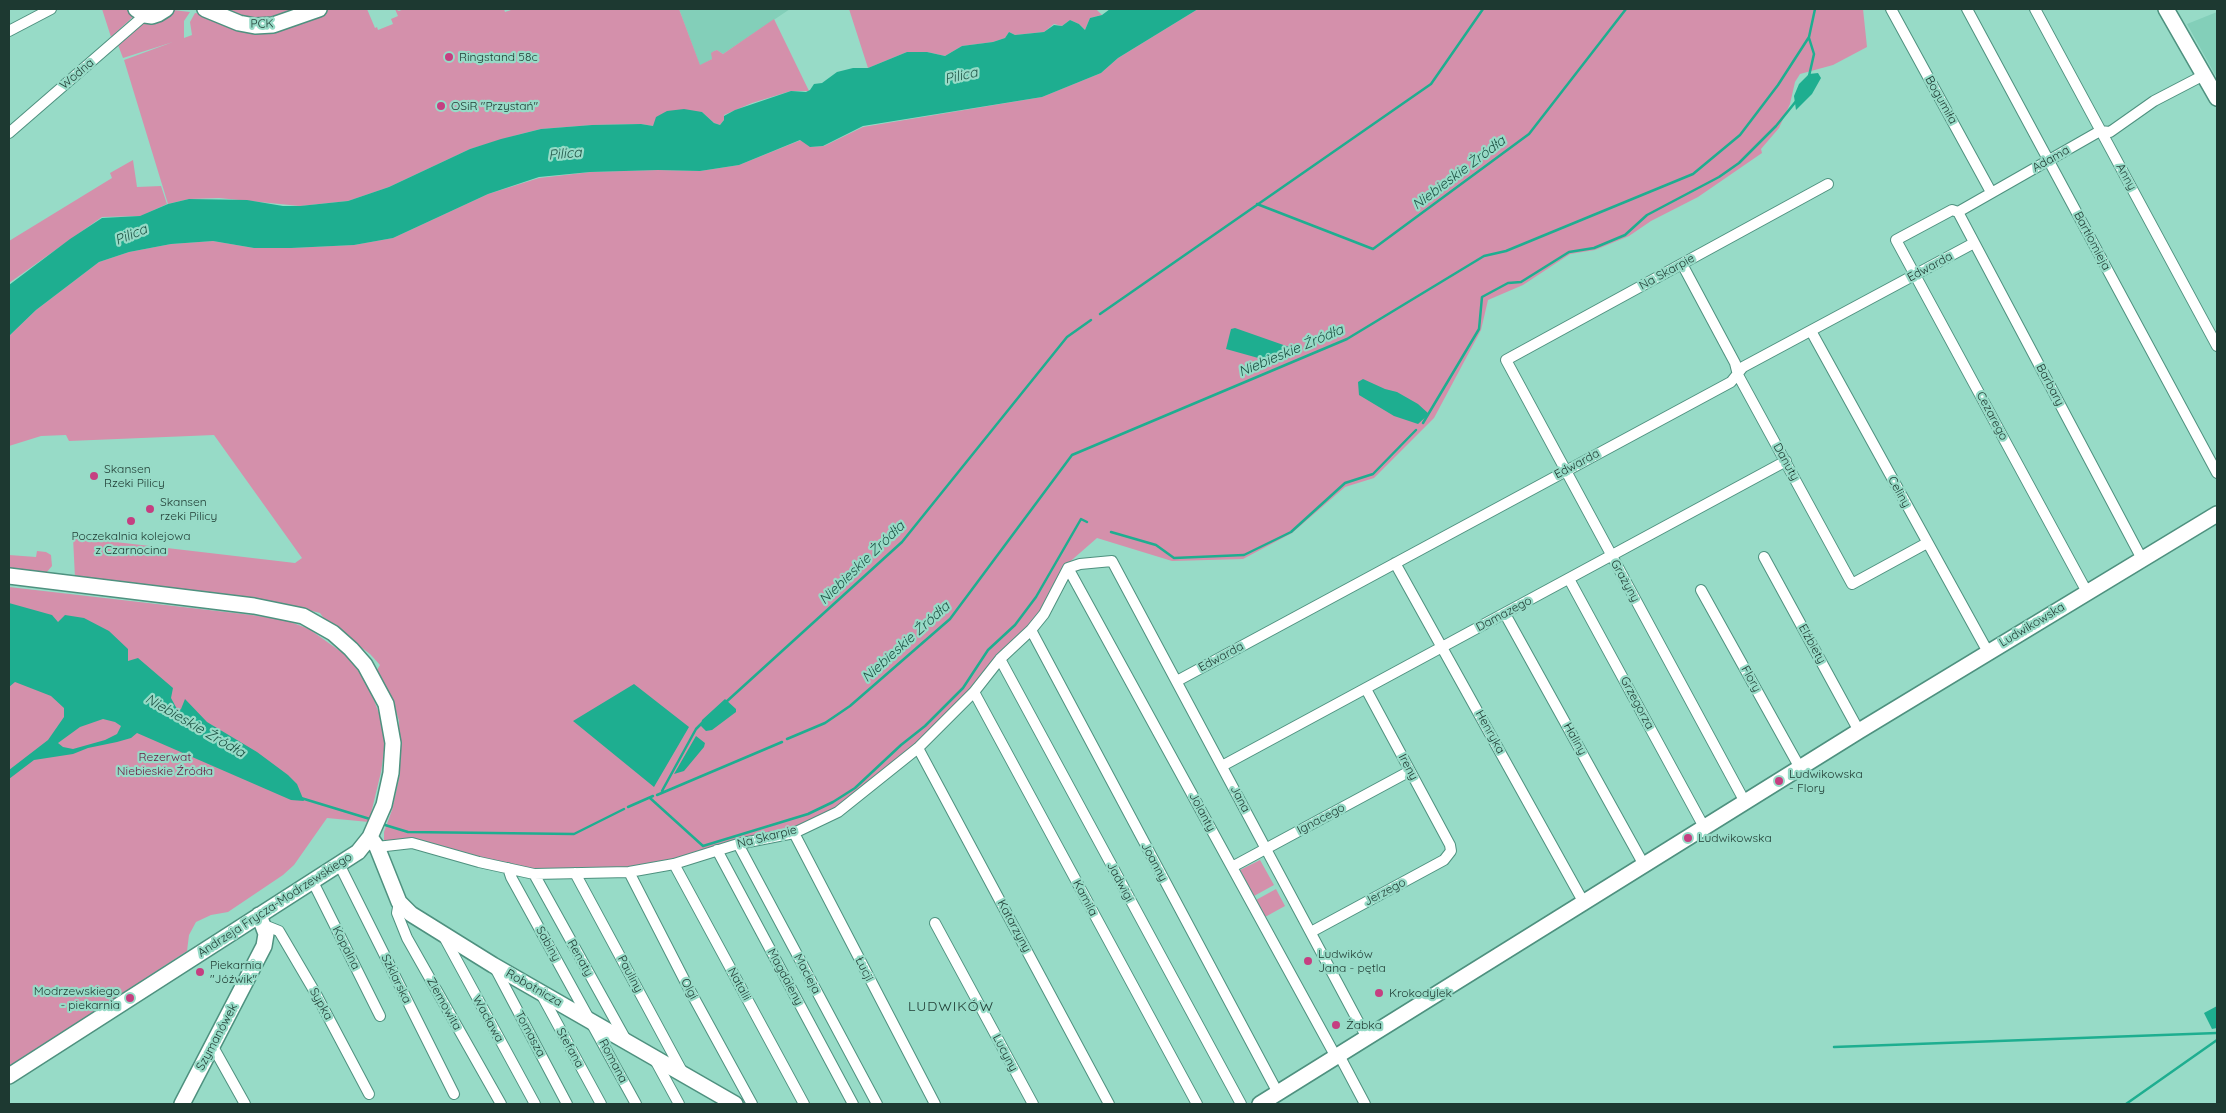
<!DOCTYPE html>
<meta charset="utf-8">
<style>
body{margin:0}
#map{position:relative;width:2226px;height:1113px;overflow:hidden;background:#97dbc7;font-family:Quicksand,sans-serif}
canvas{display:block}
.frame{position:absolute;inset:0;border:10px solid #1d3931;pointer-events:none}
</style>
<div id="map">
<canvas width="2226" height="1113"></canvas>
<div class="frame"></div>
</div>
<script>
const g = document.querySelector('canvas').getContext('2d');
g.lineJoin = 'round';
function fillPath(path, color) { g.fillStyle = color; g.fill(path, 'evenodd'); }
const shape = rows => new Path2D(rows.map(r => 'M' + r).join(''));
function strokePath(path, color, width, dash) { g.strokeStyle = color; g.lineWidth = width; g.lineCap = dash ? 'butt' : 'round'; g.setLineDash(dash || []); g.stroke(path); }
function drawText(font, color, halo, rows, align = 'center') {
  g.font = font + ' Quicksand,sans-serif'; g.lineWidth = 4.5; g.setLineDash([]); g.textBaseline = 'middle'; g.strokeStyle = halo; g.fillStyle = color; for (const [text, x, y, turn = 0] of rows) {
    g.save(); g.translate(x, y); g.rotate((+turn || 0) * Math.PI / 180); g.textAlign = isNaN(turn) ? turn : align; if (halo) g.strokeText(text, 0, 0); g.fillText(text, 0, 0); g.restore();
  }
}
const built = shape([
 [679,9,790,9,723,54,717,50,714,51,712,53,712,59,700,66],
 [2217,12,2217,78,2187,24]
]);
const green = shape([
 [102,9,128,9,135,15,111,37],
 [213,9,307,9,279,20,254,21],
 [330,9,367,9,375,28,377,27,378,30,393,24,391,19,398,16,395,9,399,11,404,9,504,9,505,12,514,9,679,9,700,65,712,59,711,53,714,51,717,50,723,54,774,19,809,91,791,91,752,103,724,115,724,120,720,125,714,123,702,112,653,126,641,124,592,125,541,129,517,135,470,149,389,187,348,201,300,206,219,198,189,199,168,204,124,60,173,42,123,58,118,45,135,28,173,10,190,12,184,21,184,38,192,35,190,22,195,13,294,23],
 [849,9,1096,9,1102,15,1090,18,1085,30,1079,24,1070,20,1062,26,1054,24,1044,32,1015,35,1009,32,1005,38,993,42,962,46,945,56,927,52,907,52,868,68],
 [1198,9,1863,9,1867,47,1833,65,1800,74,1795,82,1790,104,1779,128,1761,149,1762,153,1698,197,1651,221,1629,236,1595,250,1570,254,1523,285,1488,300,1481,330,1434,418,1374,478,1345,487,1292,533,1243,559,1172,561,1097,538,1065,566,1042,613,971,691,913,748,846,803,824,816,789,828,716,847,672,861,626,869,534,871,384,840,384,832,392,810,400,774,399,721,393,701,377,670,380,665,370,654,325,620,320,613,312,611,309,613,279,603,75,578,73,537,295,563,302,558,214,435,69,441,66,435,41,436,9,446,9,336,36,310,99,262,129,252,171,244,213,241,254,248,291,248,354,245,393,238,488,194,539,178,591,172,658,170,700,171,739,165,801,140,811,147,824,146,863,127,1042,97,1101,73,1118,58],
 [133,160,137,187,161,186,167,204,141,216,102,217,9,283,9,241,112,178,110,173],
 [37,551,46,552,51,555,52,566,46,573,9,569,9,555,36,557],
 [9,587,252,615,288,621,309,629,347,656,358,670,369,687,380,716,385,744,381,772,369,822,327,818,294,865,283,875,228,912,211,915,196,922,189,935,187,951,9,1068],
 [1260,860,1274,885,1254,896,1240,870],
 [1276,889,1285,906,1265,917,1256,900]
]);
const water = shape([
 [1110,9,1198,9,1118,58,1101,73,1042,97,863,126,823,146,810,147,800,140,739,165,700,171,658,170,590,172,539,177,488,194,393,238,354,245,291,248,254,248,213,241,171,244,129,252,99,262,36,310,9,336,9,285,70,239,102,218,140,216,168,204,189,199,247,200,283,206,300,206,348,201,389,187,470,149,501,139,541,129,592,125,641,124,653,126,656,117,667,111,684,109,702,112,714,123,720,125,724,120,724,116,735,110,791,91,806,92,810,90,814,84,822,83,837,72,853,68,868,68,907,52,927,52,945,56,962,46,993,42,1005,38,1009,32,1015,35,1044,32,1054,25,1062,26,1070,20,1079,24,1085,30,1090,18,1102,15],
 [1818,73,1821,78,1812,94,1796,110,1794,96,1799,84,1809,74],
 [1235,328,1292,348,1294,351,1281,361,1269,361,1226,349,1231,329],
 [1363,379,1385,389,1397,392,1418,404,1429,414,1418,424,1394,416,1359,395,1358,382],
 [9,603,52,615,58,622,65,615,84,618,109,631,128,649,128,661,138,658,173,688,171,698,178,711,181,709,185,699,207,722,257,752,288,775,297,784,304,801,291,800,137,733,131,738,117,742,88,748,73,754,34,760,9,779,9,770,48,740,64,717,64,708,51,696,15,682,9,687],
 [103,719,115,722,121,726,117,734,105,740,73,749,63,747,58,743,80,727],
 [634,684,689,727,654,787,573,721],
 [725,699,736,709,736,712,712,730,706,731,701,726,702,720],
 [696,736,705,743,704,747,684,771,674,774],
 [2217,1006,2217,1028,2212,1029,2204,1013]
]);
const stream = shape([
 [1809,76,1814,54,1809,38],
 [1257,204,1373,249,1529,134,1626,9],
 [1100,314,1431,84,1483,9],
 [1423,423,1479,329,1482,297,1508,283,1521,282,1569,252,1594,248,1625,235,1647,215,1719,177,1739,163,1776,126,1797,100],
 [1111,532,1156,545,1174,558,1244,555,1291,532,1345,483,1373,474,1416,430],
 [726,702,902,542,1067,337,1091,320],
 [787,739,825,723,850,706,950,619,1072,455,1347,339,1484,256,1506,251,1693,174,1740,135,1778,85,1809,37,1815,9],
 [662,791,696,729,703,722],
 [657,795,782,742],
 [301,798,370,819],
 [650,798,703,846,808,814,833,802,855,788,901,745,925,726,963,688,988,650,1015,625,1036,597,1081,519,1087,522],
 [628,807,653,796],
 [385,825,408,832,574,834,624,809],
 [1834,1047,2217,1033],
 [2126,1104,2217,1040]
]);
const street = shape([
 [1891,9,1991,192],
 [1967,9,2217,473],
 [2035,9,2217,346],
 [9,31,51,9],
 [9,133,145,15],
 [1958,212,2142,559],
 [1682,264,1735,363,1738,375,1852,584,1927,543],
 [1811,331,1988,652],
 [1764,557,1859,731],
 [1395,563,1584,903],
 [1068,568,1336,1057],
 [1569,579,1704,827],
 [1701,590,1800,768],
 [2087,592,1896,240,1952,210,1958,212,2100,131,2110,132,2154,101,2204,75],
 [1505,614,1644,865],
 [1031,630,1278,1093],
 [1000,659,1241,1104],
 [1177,681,1731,382,1743,367,1974,243],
 [974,692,1197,1104],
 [918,748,1109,1104],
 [1222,766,1786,461],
 [1745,802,1506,360,1828,184],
 [794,833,935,1104],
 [738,844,877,1104],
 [377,847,412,843,479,862,534,874,629,872,674,864,738,844,794,833,838,812,918,748,974,692,1000,659,1031,630,1044,614,1068,568,1080,564,1112,561,1367,1038],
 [717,850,853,1104],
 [339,864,454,1094],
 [674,864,804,1104],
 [1232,867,1410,771],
 [508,868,511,877,636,1104],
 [629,872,688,987,752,1104],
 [575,873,683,1073],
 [534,874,626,1040],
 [312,880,380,1016],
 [399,902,397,913,407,938,501,1104],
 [935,923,1033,1104],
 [264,925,279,931,316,994,369,1094],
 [1311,932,1444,860,1451,851,1450,845,1366,689],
 [443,935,535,1104],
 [494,966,567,1104],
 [540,992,601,1104],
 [212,1045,245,1104],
 [1339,1055,1365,1104],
 [655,1060,679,1104]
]);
const secondary = shape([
 [136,9,145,15,152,16,158,14,166,9],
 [205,9,239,23,255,26,273,25,319,9],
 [2166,9,2217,98],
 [9,576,254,606,303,616,333,633,351,649,365,665,386,704,393,743,391,773,384,805,370,837,358,852,9,1076],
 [370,837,377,847,399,902,411,914,493,965,735,1104],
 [182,1104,264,946,266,934,259,915],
 [1260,1104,1859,731,2217,514]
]);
const markers = [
 [449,57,5,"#c53f81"],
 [441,106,5,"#c53f81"],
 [94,476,5,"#c53f81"],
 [150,509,5,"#c53f81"],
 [131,521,5,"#c53f81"],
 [1779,781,5,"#c53f81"],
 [1688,838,5,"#c53f81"],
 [1308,961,5,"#c53f81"],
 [200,972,5,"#c53f81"],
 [1379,993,5,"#c53f81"],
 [130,998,5,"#c53f81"],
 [1336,1025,5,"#c53f81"]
];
const streetNames = [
 ["PCK",262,24,-1],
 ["Wodna",77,74,-40],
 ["Bogumiła",1941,100,61],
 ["Adama",2051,159,-29],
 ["Anny",2126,177,61],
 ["Bartłomieja",2092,241,62],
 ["Edwarda",1930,267,-28],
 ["Na Skarpie",1667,272,-29],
 ["Barbary",2050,385,62],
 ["Cezarego",1992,416,62],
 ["Danuty",1786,462,61],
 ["Edwarda",1577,464,-28],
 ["Celiny",1899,492,61],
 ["Grażyny",1625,581,61],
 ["Damazego",1504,614,-28],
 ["Ludwikowska",2032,625,-31],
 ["Elżbiety",1812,644,61],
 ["Edwarda",1221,657,-28],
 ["Flory",1751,679,61],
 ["Grzegorza",1637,703,62],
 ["Henryka",1490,732,61],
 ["Haliny",1575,739,61],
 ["Ireny",1408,767,62],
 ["Jana",1240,799,62],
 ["Jolanty",1202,812,62],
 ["Ignacego",1321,819,-28],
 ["Na Skarpie",767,837,-14],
 ["Joanny",1154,862,62],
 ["Jadwigi",1120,882,62],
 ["Jerzego",1385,892,-28],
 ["Kamila",1085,898,62],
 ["Andrzeja Frycza-Modrzewskiego",275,905,-33],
 ["Katarzyny",1014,926,62],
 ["Sabiny",548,944,61],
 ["Kopalna",346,948,63],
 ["Renaty",580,958,61],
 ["Łucji",864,969,63],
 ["Pauliny",630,974,62],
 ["Macieja",807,974,62],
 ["Magdaleny",785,977,62],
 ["Szklarska",396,979,64],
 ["Natalii",739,984,62],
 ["Robotnicza",534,988,30],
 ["Olgi",689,989,62],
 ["Sypka",321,1004,61],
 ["Ziemowita",444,1004,61],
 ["Wacława",488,1019,61],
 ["Tomasza",530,1034,62],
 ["Szymanówek",217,1037,-62],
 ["Stefana",570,1048,61],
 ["Lucyny",1005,1053,62],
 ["Romana",613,1061,62]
];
const poiNames = [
 ["Ringstand 58c",459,57],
 ["OSiR \"Przystań\"",451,106],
 ["Skansen",104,469],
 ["Rzeki Pilicy",104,483],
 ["Skansen",160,502],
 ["rzeki Pilicy",160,516],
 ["Poczekalnia kolejowa",131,536,"center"],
 ["z Czarnocina",131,550,"center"],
 ["Ludwikowska",1789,774],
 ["- Flory",1789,788],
 ["Ludwikowska",1698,838],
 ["Ludwików",1318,954],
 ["Jana - pętla",1318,968],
 ["Piekarnia",210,965],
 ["\"Jóźwik\"",210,979],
 ["Modrzewskiego",120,991,"right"],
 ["- piekarnia",120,1005,"right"],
 ["Krokodylek",1389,993],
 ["Żabka",1346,1025]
];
const parkNames = [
 ["Rezerwat",165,757],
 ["Niebieskie Źródła",165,771]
];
const waterNames = [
 ["Pilica",961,76,-13],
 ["Pilica",565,154,-5],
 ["Niebieskie Żródła",1459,173,-37],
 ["Pilica",131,235,-23],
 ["Niebieskie Źródła",1291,351,-23],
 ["Niebieskie Żródła",862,563,-44],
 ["Niebieskie Źródła",906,642,-42],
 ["Niebieskie Źródła",195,726,30]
];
const neighbourhoodNames = [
 ["LUDWIKÓW",951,1007]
];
fillPath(built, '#83cfb9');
fillPath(green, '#d490ab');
fillPath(water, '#1eae90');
strokePath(stream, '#1eae90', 2.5);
strokePath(street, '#4e917f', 12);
strokePath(secondary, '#4e917f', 18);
strokePath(street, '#fff', 10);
strokePath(secondary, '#fff', 15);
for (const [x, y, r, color] of markers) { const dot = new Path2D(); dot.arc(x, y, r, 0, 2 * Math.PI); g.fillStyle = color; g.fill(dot); strokePath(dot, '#97dbc7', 2); }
drawText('12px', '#1d3931', '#97dbc7', streetNames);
drawText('12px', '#1d3931', '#97dbc7', poiNames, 'left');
drawText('12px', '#681740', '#97dbc7', parkNames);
drawText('italic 14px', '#205547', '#97dbc7', waterNames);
g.letterSpacing = '1px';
drawText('14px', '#1d3931', '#97dbc7', neighbourhoodNames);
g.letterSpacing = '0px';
</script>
